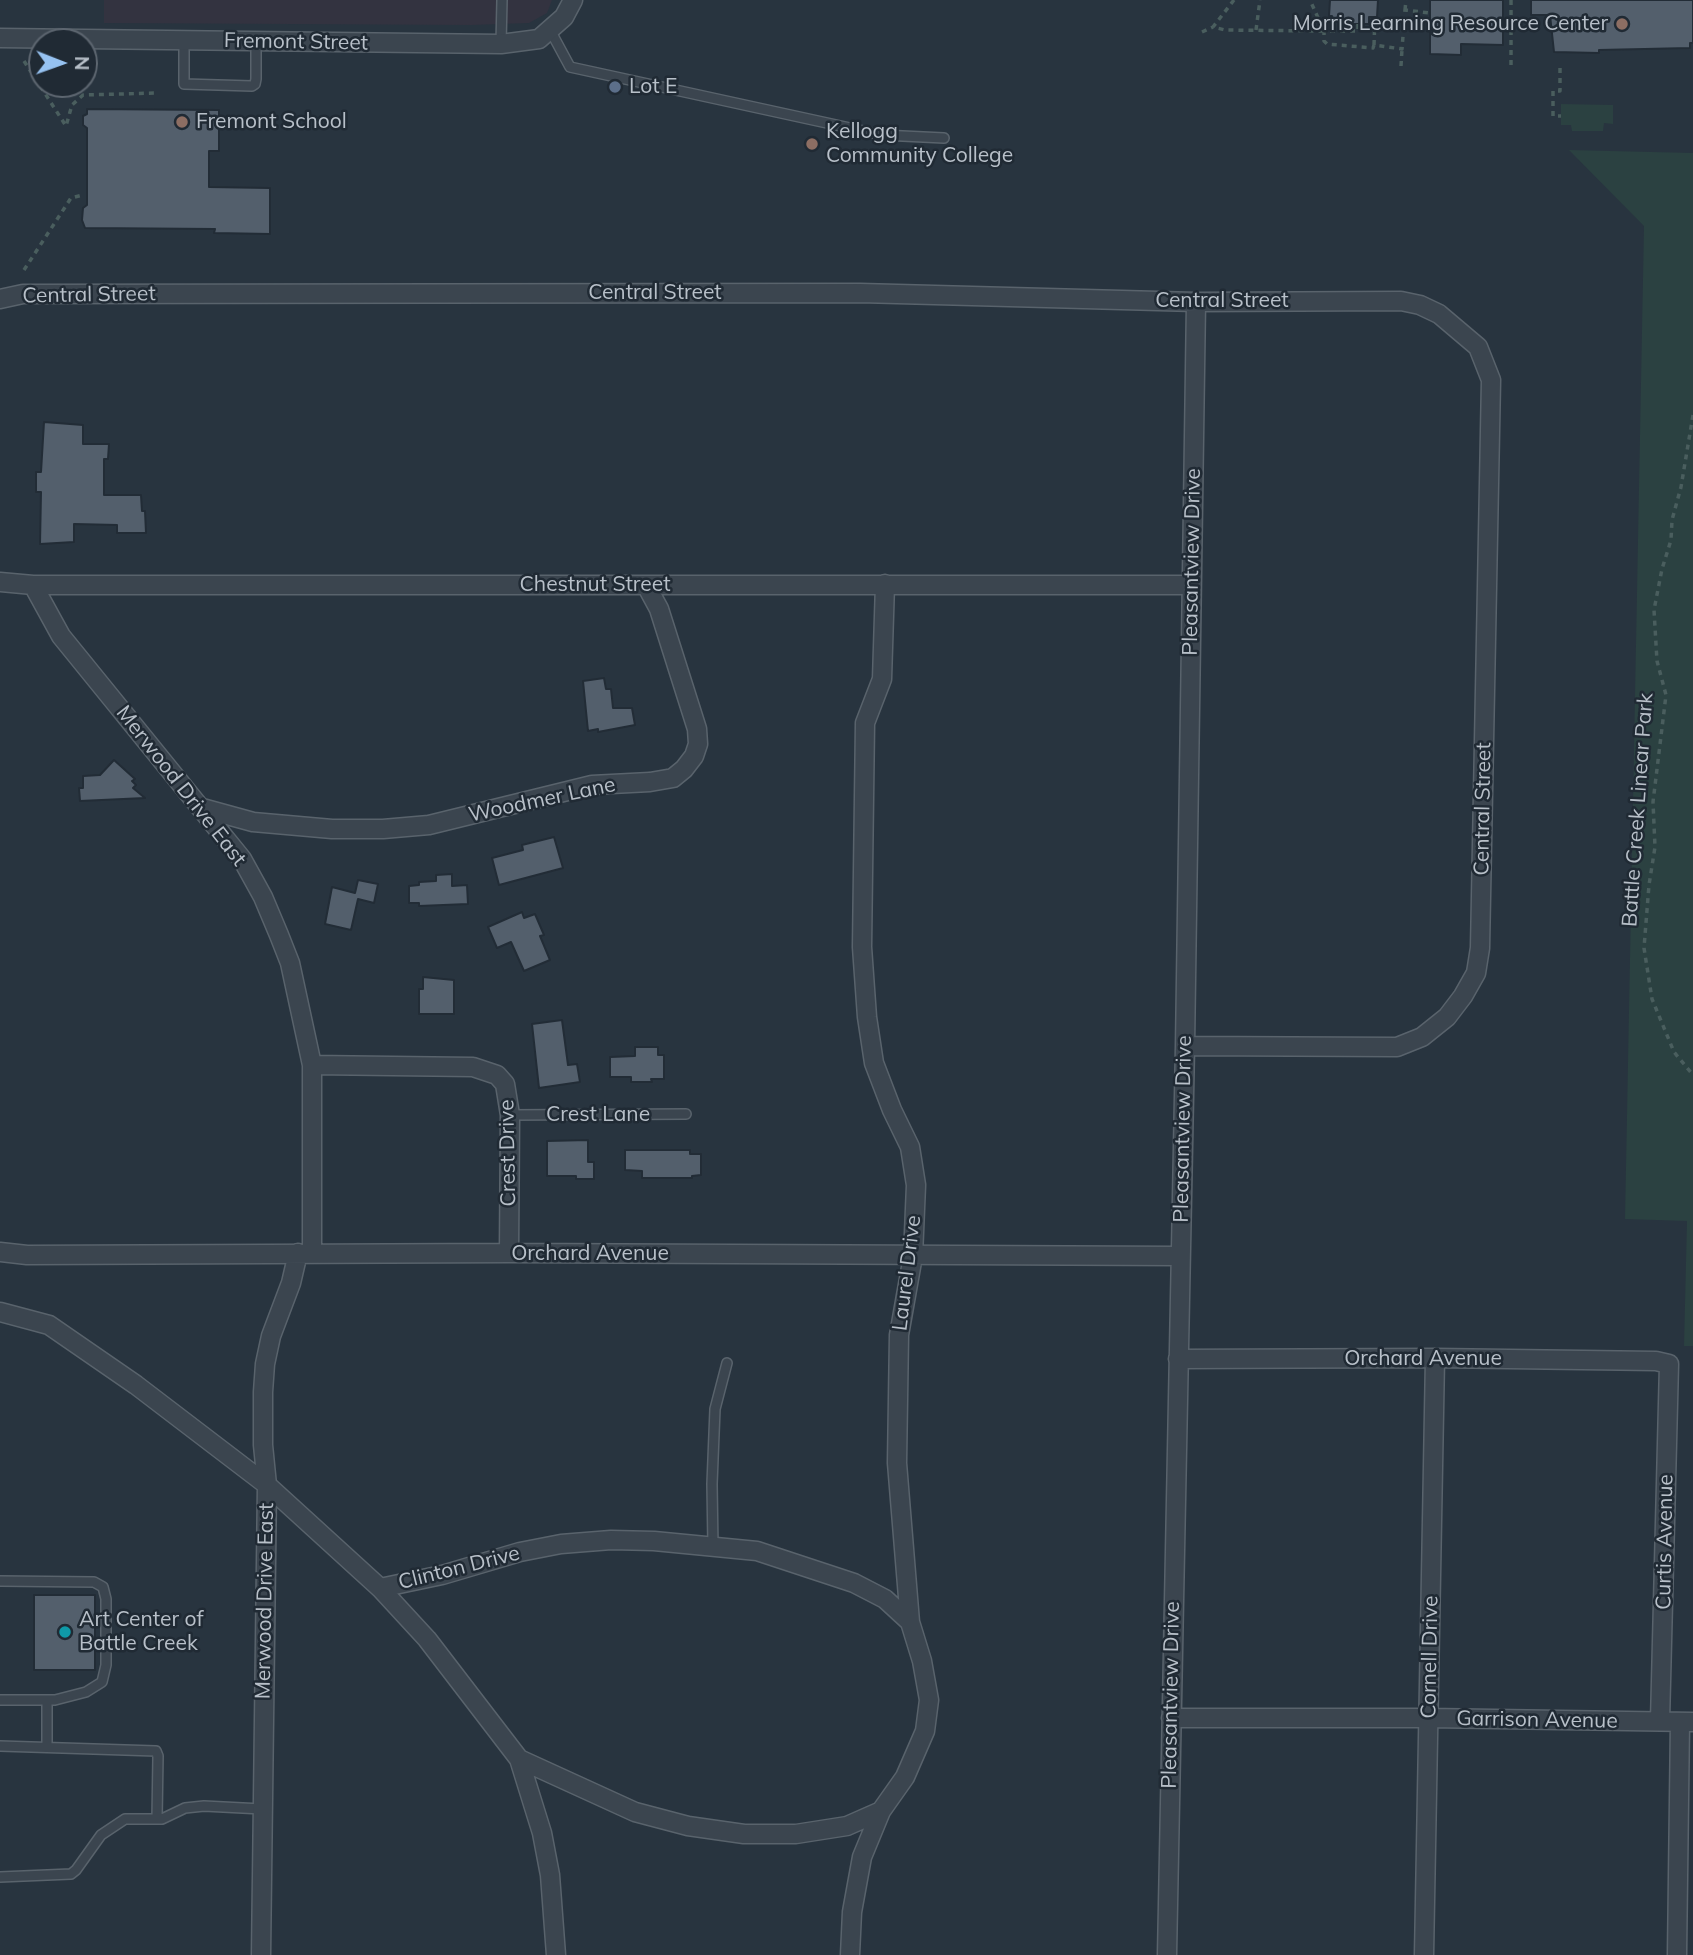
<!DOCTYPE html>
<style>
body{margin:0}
#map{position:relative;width:1693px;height:1955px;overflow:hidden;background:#28343f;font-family:Mulish,sans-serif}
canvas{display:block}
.north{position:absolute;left:28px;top:28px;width:70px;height:70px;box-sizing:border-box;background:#202a34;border:2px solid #5d6670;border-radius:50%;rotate:91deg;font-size:19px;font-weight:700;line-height:28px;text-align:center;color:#b8c0c9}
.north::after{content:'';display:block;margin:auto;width:24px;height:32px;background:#96c2f1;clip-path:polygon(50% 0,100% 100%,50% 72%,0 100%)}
</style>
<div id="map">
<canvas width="1693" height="1955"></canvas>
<div class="north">N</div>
</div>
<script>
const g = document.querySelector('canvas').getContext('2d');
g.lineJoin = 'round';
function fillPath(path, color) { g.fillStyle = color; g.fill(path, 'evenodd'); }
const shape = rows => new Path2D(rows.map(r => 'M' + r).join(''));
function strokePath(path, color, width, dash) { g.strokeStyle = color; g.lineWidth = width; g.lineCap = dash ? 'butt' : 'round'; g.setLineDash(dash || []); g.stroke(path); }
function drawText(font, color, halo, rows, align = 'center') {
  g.font = font + ' Mulish,sans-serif'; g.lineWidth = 5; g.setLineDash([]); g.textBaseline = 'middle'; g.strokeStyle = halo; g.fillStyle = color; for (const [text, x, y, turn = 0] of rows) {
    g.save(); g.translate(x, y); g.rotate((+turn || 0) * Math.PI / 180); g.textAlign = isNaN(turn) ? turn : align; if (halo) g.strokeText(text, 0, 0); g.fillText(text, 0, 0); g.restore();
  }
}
const medical = shape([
 [104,0,552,0,547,13,529,23,471,25,104,23]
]);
const green = shape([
 [1561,104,1613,105,1613,124,1604,123,1603,131,1572,131,1571,125,1561,125],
 [1569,150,1693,153,1693,1346,1684,1346,1687,1221,1625,1219,1644,226]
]);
const building = shape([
 [1330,0,1378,0,1377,17,1369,17,1369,24,1352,24,1352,19,1332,19,1332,16,1329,16,1330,0],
 [1430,0,1503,0,1503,45,1461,44,1461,55,1430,54,1430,0],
 [1531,0,1693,0,1693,43,1690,43,1690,48,1599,50,1599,53,1554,52,1550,15,1531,15,1531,0],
 [87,109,219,110,219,151,209,151,209,187,270,188,270,234,214,233,215,229,85,228,82,220,83,208,87,205,87,128,83,125,83,116,87,114,87,109],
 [44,422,83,425,83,444,109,444,108,459,104,459,104,495,141,495,142,511,145,511,146,533,117,533,117,525,74,524,74,542,40,544,41,492,36,492,36,472,41,472,44,422],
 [604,678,606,689,611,689,613,708,632,708,635,725,598,732,598,729,588,731,583,681,604,678],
 [114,760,135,779,132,781,136,785,133,788,145,798,80,801,79,788,83,788,83,776,100,775,114,760],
 [554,837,563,868,499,885,492,858,523,850,522,845,554,837],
 [452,874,452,886,467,885,468,904,419,906,419,903,409,903,409,886,419,885,419,882,436,881,436,875,452,874],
 [358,880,378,884,374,903,358,899,351,930,325,924,332,887,355,893,358,880],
 [522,912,524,918,535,914,544,935,540,936,550,960,524,971,511,942,497,948,488,927,522,912],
 [423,977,454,980,454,1014,419,1014,419,989,423,989,423,977],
 [562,1020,568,1065,577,1064,580,1082,539,1088,532,1024,562,1020],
 [635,1047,658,1047,658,1055,664,1055,664,1079,651,1079,652,1082,631,1082,631,1077,610,1077,610,1057,635,1056,635,1047],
 [588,1140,588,1162,594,1162,594,1179,576,1179,576,1176,547,1176,547,1141,588,1140],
 [625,1150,690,1150,690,1154,701,1154,701,1175,692,1176,692,1178,642,1178,642,1171,625,1170,625,1150],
 [34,1595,95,1595,95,1670,34,1670,34,1595]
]);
const path = shape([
 [1234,0,1213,27,1225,30,1324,31,1310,0],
 [1511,0,1511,70],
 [1405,10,1406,0],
 [1358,24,1358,31,1324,31,1324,41,1327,44,1373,48,1374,45,1402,49,1405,10,1430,13],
 [1256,30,1260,0],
 [1202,32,1213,27],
 [1374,45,1375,17],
 [24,61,66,126,72,105,83,95,157,93],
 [1401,66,1402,49],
 [1560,68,1560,91,1553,91,1553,116,1561,116],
 [24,270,71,198,83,195],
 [1693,415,1681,487,1672,520,1671,540,1662,569,1654,610,1657,661,1666,695,1653,802,1655,847,1649,885,1644,948,1652,999,1674,1052,1693,1075]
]);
const service = shape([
 [550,30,570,67,882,135,944,138],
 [184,41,184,84,252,86,255,84,256,79,256,42],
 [501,44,502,0],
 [510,1115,686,1114],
 [713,1547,712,1484,715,1409,727,1363],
 [0,1581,94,1582,103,1587,106,1599,106,1665,102,1682,86,1692,55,1700,0,1700],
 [0,1746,156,1751,158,1756,157,1819],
 [47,1747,47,1700],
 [0,1877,71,1874,76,1870,101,1835,125,1819,162,1819,185,1808,204,1806,262,1809]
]);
const minor = shape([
 [0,38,501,44,539,39,564,17,573,0],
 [0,299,23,294,860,293,1196,302,1401,301,1420,305,1439,314,1478,347,1491,380,1480,948,1476,973,1463,996,1447,1017,1422,1037,1397,1047,1185,1046],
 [0,582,33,585,1191,585],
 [33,585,61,636,242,859,263,897,279,935,290,963,312,1065,312,1253],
 [202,808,253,822,332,829,383,829,429,825,592,785,650,782,673,778,684,769,694,756,698,744,697,729,659,609,646,585],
 [312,1065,473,1067,497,1075,505,1084,510,1115,509,1253],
 [0,1252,27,1255,509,1253,1180,1256],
 [0,1312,49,1325,136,1385,267,1485,380,1588,442,1575,520,1552,561,1544,611,1540,654,1541,757,1551,854,1583,885,1599,910,1622],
 [1178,1359,1435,1358,1656,1361,1669,1364,1660,1721],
 [380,1588,427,1639,519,1759,542,1833,550,1875,556,1955],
 [1171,1718,1429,1718,1693,1722],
 [519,1759,635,1812,688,1826,744,1834,796,1834,847,1826,881,1811],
 [261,1955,267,1485,263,1445,263,1392,265,1364,271,1336,291,1283,298,1253],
 [850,1955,852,1912,862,1857,881,1811,905,1777,925,1731,929,1700,922,1661,910,1622,897,1463,899,1335,913,1256,916,1185,910,1147,892,1110,874,1063,867,1017,862,947,865,723,882,679,885,584],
 [1167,1955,1185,1046,1196,302],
 [1424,1955,1435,1358],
 [1677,1955,1680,1722]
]);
const markers = [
 [1622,24,7,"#8d6e63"],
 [615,87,7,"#5c6f8a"],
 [182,122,7,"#8d6e63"],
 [812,144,7,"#8d6e63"],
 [65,1632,7,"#0f9aa8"]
];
const poiNames = [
 ["Morris Learning Resource Center",1608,24,"right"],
 ["Lot E",629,87],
 ["Fremont School",196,122],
 ["Kellogg",826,132],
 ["Community College",826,156],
 ["Art Center of",79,1620],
 ["Battle Creek",79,1644]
];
const streetNames = [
 ["Fremont Street",296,42,1],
 ["Central Street",655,293],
 ["Central Street",89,295,-1],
 ["Central Street",1222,301],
 ["Pleasantview Drive",1192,562,-89],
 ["Chestnut Street",595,585],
 ["Merwood Drive East",181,786,52],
 ["Woodmer Lane",542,800,-12],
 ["Central Street",1483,809,-89],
 ["Battle Creek Linear Park",1638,810,-86],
 ["Crest Lane",598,1115],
 ["Pleasantview Drive",1183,1129,-89],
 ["Crest Drive",508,1153,-91],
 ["Orchard Avenue",590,1254],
 ["Laurel Drive",907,1273,-83],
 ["Orchard Avenue",1423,1359],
 ["Curtis Avenue",1665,1542,-89],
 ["Clinton Drive",459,1568,-14],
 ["Merwood Drive East",265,1601,-89],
 ["Cornell Drive",1430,1657,-89],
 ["Pleasantview Drive",1171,1695,-89],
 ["Garrison Avenue",1537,1720,1]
];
fillPath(medical, '#333340');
fillPath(green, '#2b4141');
fillPath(building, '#535f6c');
strokePath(building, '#222c36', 2);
strokePath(service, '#59636c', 12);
strokePath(minor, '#59636c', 21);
strokePath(path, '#4a5e5e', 3.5, [5, 5]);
strokePath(service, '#3b454f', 9);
strokePath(minor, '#3b454f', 18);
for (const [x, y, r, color] of markers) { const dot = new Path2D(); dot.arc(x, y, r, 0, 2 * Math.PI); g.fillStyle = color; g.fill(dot); strokePath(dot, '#202a34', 2.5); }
drawText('21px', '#b8c0c9', '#202a34', poiNames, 'left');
drawText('21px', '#b8c0c9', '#202a34', streetNames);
</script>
